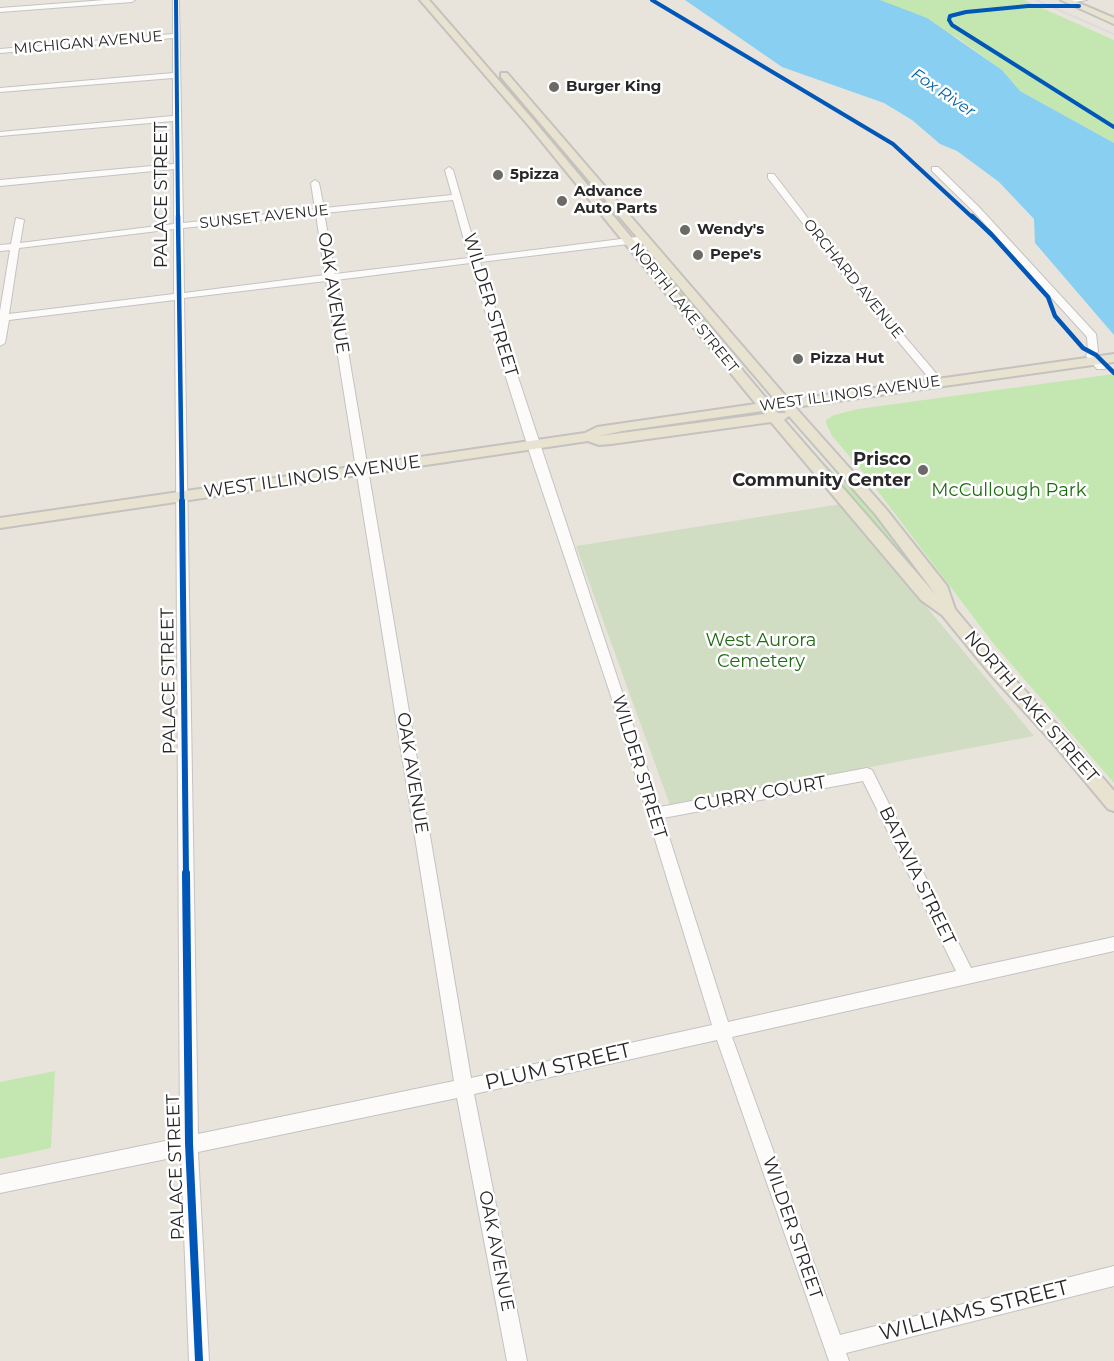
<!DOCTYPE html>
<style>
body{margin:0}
canvas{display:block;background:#e8e4dc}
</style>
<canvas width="1114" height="1361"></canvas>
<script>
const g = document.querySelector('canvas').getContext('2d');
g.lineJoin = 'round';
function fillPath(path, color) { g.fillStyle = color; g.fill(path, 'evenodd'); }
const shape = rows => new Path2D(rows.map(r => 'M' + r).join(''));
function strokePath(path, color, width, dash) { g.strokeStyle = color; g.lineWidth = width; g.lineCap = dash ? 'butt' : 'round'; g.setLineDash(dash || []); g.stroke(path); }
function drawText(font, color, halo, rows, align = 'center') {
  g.font = font + ' Montserrat,sans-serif'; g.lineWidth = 5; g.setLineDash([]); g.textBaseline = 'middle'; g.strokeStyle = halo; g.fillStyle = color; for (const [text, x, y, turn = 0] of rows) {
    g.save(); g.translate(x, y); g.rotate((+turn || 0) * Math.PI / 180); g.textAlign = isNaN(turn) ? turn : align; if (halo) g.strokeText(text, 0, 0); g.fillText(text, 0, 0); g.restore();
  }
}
const green = shape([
 [880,0,1024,0,1114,40,1114,143,1020,91,1002,70,958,38],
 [540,128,576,163,632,230,595,194],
 [639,247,685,292,769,392,725,341,696,315],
 [1114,374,1114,783,993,643,864,473,832,436,826,423,826,420,834,415,858,409],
 [797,432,822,461,871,509,936,595,934,596,795,433],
 [55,1071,51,1148,0,1159,0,1082]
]);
const cemetery = shape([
 [841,504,1034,736,670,805,576,546]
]);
const water = shape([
 [685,0,880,0,927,18,1002,70,1020,91,1114,143,1114,335,1035,243,1034,219,999,182,957,151,940,144,912,120,884,103,782,67]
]);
const minor = shape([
 [105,0,135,0,132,2,0,12,0,8,105,0],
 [173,0,179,0,183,223,315,209,311,183,315,180,319,183,324,208,452,195,445,170,449,167,453,170,478,257,645,236,650,239,645,242,480,262,660,807,867,768,872,770,971,968,1114,937,1114,951,732,1037,840,1335,1114,1266,1114,1286,846,1353,849,1361,829,1361,717,1040,474,1094,527,1361,507,1361,457,1098,198,1152,209,1361,189,1361,181,1156,0,1193,0,1175,180,1138,175,300,9,320,5,343,0,346,0,311,10,250,0,251,0,245,11,244,16,218,24,220,20,243,174,224,174,169,0,186,0,180,174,164,173,121,0,136,0,132,173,116,173,78,0,92,0,88,173,73,173,38,0,53,0,49,173,34,173,0],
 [453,200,469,258,335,274,324,213,453,200],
 [316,214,325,275,184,293,183,228,316,214],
 [174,229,174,294,9,314,19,248,174,229],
 [470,263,531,457,610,693,712,1025,471,1078,336,280,470,263],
 [326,281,454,1081,198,1134,184,298,326,281],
 [863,781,956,971,728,1022,663,818,863,781],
 [1065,0,1087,0,1068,3,1065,0],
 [932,167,938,167,979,207,1096,334,1098,351,1096,356,1106,367,1105,369,1097,369,1086,356,1088,351,1087,337,973,211,932,171,932,167],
 [768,174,774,174,843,264,941,379,941,383,933,383,837,268,768,178,768,174]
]);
const major = shape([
 [420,0,429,0,535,122,769,402,776,401,501,77,501,73,507,73,789,400,1114,354,1114,362,795,407,886,509,947,586,955,609,1003,667,1064,732,1114,791,1114,811,1108,809,1052,742,991,675,942,615,921,600,771,422,611,444,599,445,588,441,0,528,0,518,585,433,597,427,756,404,529,126,420,0],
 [783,409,786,413,778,413,775,410,783,409],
 [762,411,765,414,599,436,622,431,762,411],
 [789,416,876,515,936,595,784,420,789,416],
 [1061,0,1072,0,1114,18,1114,24,1061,0]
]);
const rail = shape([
 [1036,0,1114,34]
]);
const cyclewayFar3 = shape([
 [176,0,178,218],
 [652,0,893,144,973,218],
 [1079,6,1028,6,966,12,950,16,949,20,952,25,1114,127]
]);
const cyclewayFar2 = shape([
 [178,216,182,502],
 [972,216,992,235,1048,297,1055,316,1083,348,1096,355,1114,373]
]);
const cyclewayFar1 = shape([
 [182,501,186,874]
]);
const cycleway = shape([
 [186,873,189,1143,199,1361]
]);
const markers = [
 [554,87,6,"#6b6a67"],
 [498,175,6,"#6b6a67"],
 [562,201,6,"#6b6a67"],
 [685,230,6,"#6b6a67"],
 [698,255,6,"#6b6a67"],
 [798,359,6,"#6b6a67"],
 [923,470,6,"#6b6a67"]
];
const farStreetnames = [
 ["MICHIGAN AVENUE",88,43,-5],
 ["SUNSET AVENUE",264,217,-6],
 ["ORCHARD AVENUE",853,279,51],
 ["NORTH LAKE STREET",684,308,51],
 ["WEST ILLINOIS AVENUE",850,394,-8]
];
const farPoinames = [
 ["Burger King",566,87],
 ["5pizza",510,175],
 ["Advance",574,192],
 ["Auto Parts",574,209],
 ["Wendy's",697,230],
 ["Pepe's",710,255],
 ["Pizza Hut",810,359]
];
const farWaternames = [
 ["Fox River",943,93,34]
];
const streetNames = [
 ["PALACE STREET",162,195,-90],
 ["OAK AVENUE",333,293,81],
 ["WILDER STREET",490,305,73],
 ["WEST ILLINOIS AVENUE",312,477,-8],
 ["PALACE STREET",169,681,-91],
 ["NORTH LAKE STREET",1031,707,49],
 ["WILDER STREET",639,767,73],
 ["OAK AVENUE",412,773,81],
 ["CURRY COURT",760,794,-10],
 ["BATAVIA STREET",917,876,64],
 ["PALACE STREET",176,1167,-92],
 ["WILDER STREET",792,1228,71],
 ["OAK AVENUE",496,1251,79]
];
const poiNames = [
 ["Prisco",911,460],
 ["Community Center",911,481]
];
const parkNames = [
 ["McCullough Park",1009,491],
 ["West Aurora",761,641],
 ["Cemetery",761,662]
];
const nearStreetnames = [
 ["PLUM STREET",558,1067,-13],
 ["WILLIAMS STREET",974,1311,-14]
];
fillPath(green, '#c4e7b2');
fillPath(cemetery, '#d1ddc3');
fillPath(water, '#89cff1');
strokePath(minor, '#c4c3c3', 2);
strokePath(major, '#c4c2bf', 4);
fillPath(minor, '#fcfbfa');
fillPath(major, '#e8e3d0');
strokePath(rail, '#dcdcde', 2);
strokePath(cyclewayFar3, '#0057b8', 4);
strokePath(cyclewayFar2, '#0057b8', 4.5);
strokePath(cyclewayFar1, '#0057b8', 6);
strokePath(cycleway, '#0057b8', 8);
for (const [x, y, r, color] of markers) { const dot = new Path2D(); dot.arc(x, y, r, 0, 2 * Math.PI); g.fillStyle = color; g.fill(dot); strokePath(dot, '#fff', 2); }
drawText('15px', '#282828', '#fff', farStreetnames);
drawText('bold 15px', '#282828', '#fff', farPoinames, 'left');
drawText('italic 16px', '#0161a4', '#fff', farWaternames);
drawText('18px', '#282828', '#fff', streetNames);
drawText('bold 18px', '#282828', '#fff', poiNames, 'right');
drawText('18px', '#1f6b13', '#fff', parkNames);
drawText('21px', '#282828', '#fff', nearStreetnames);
</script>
